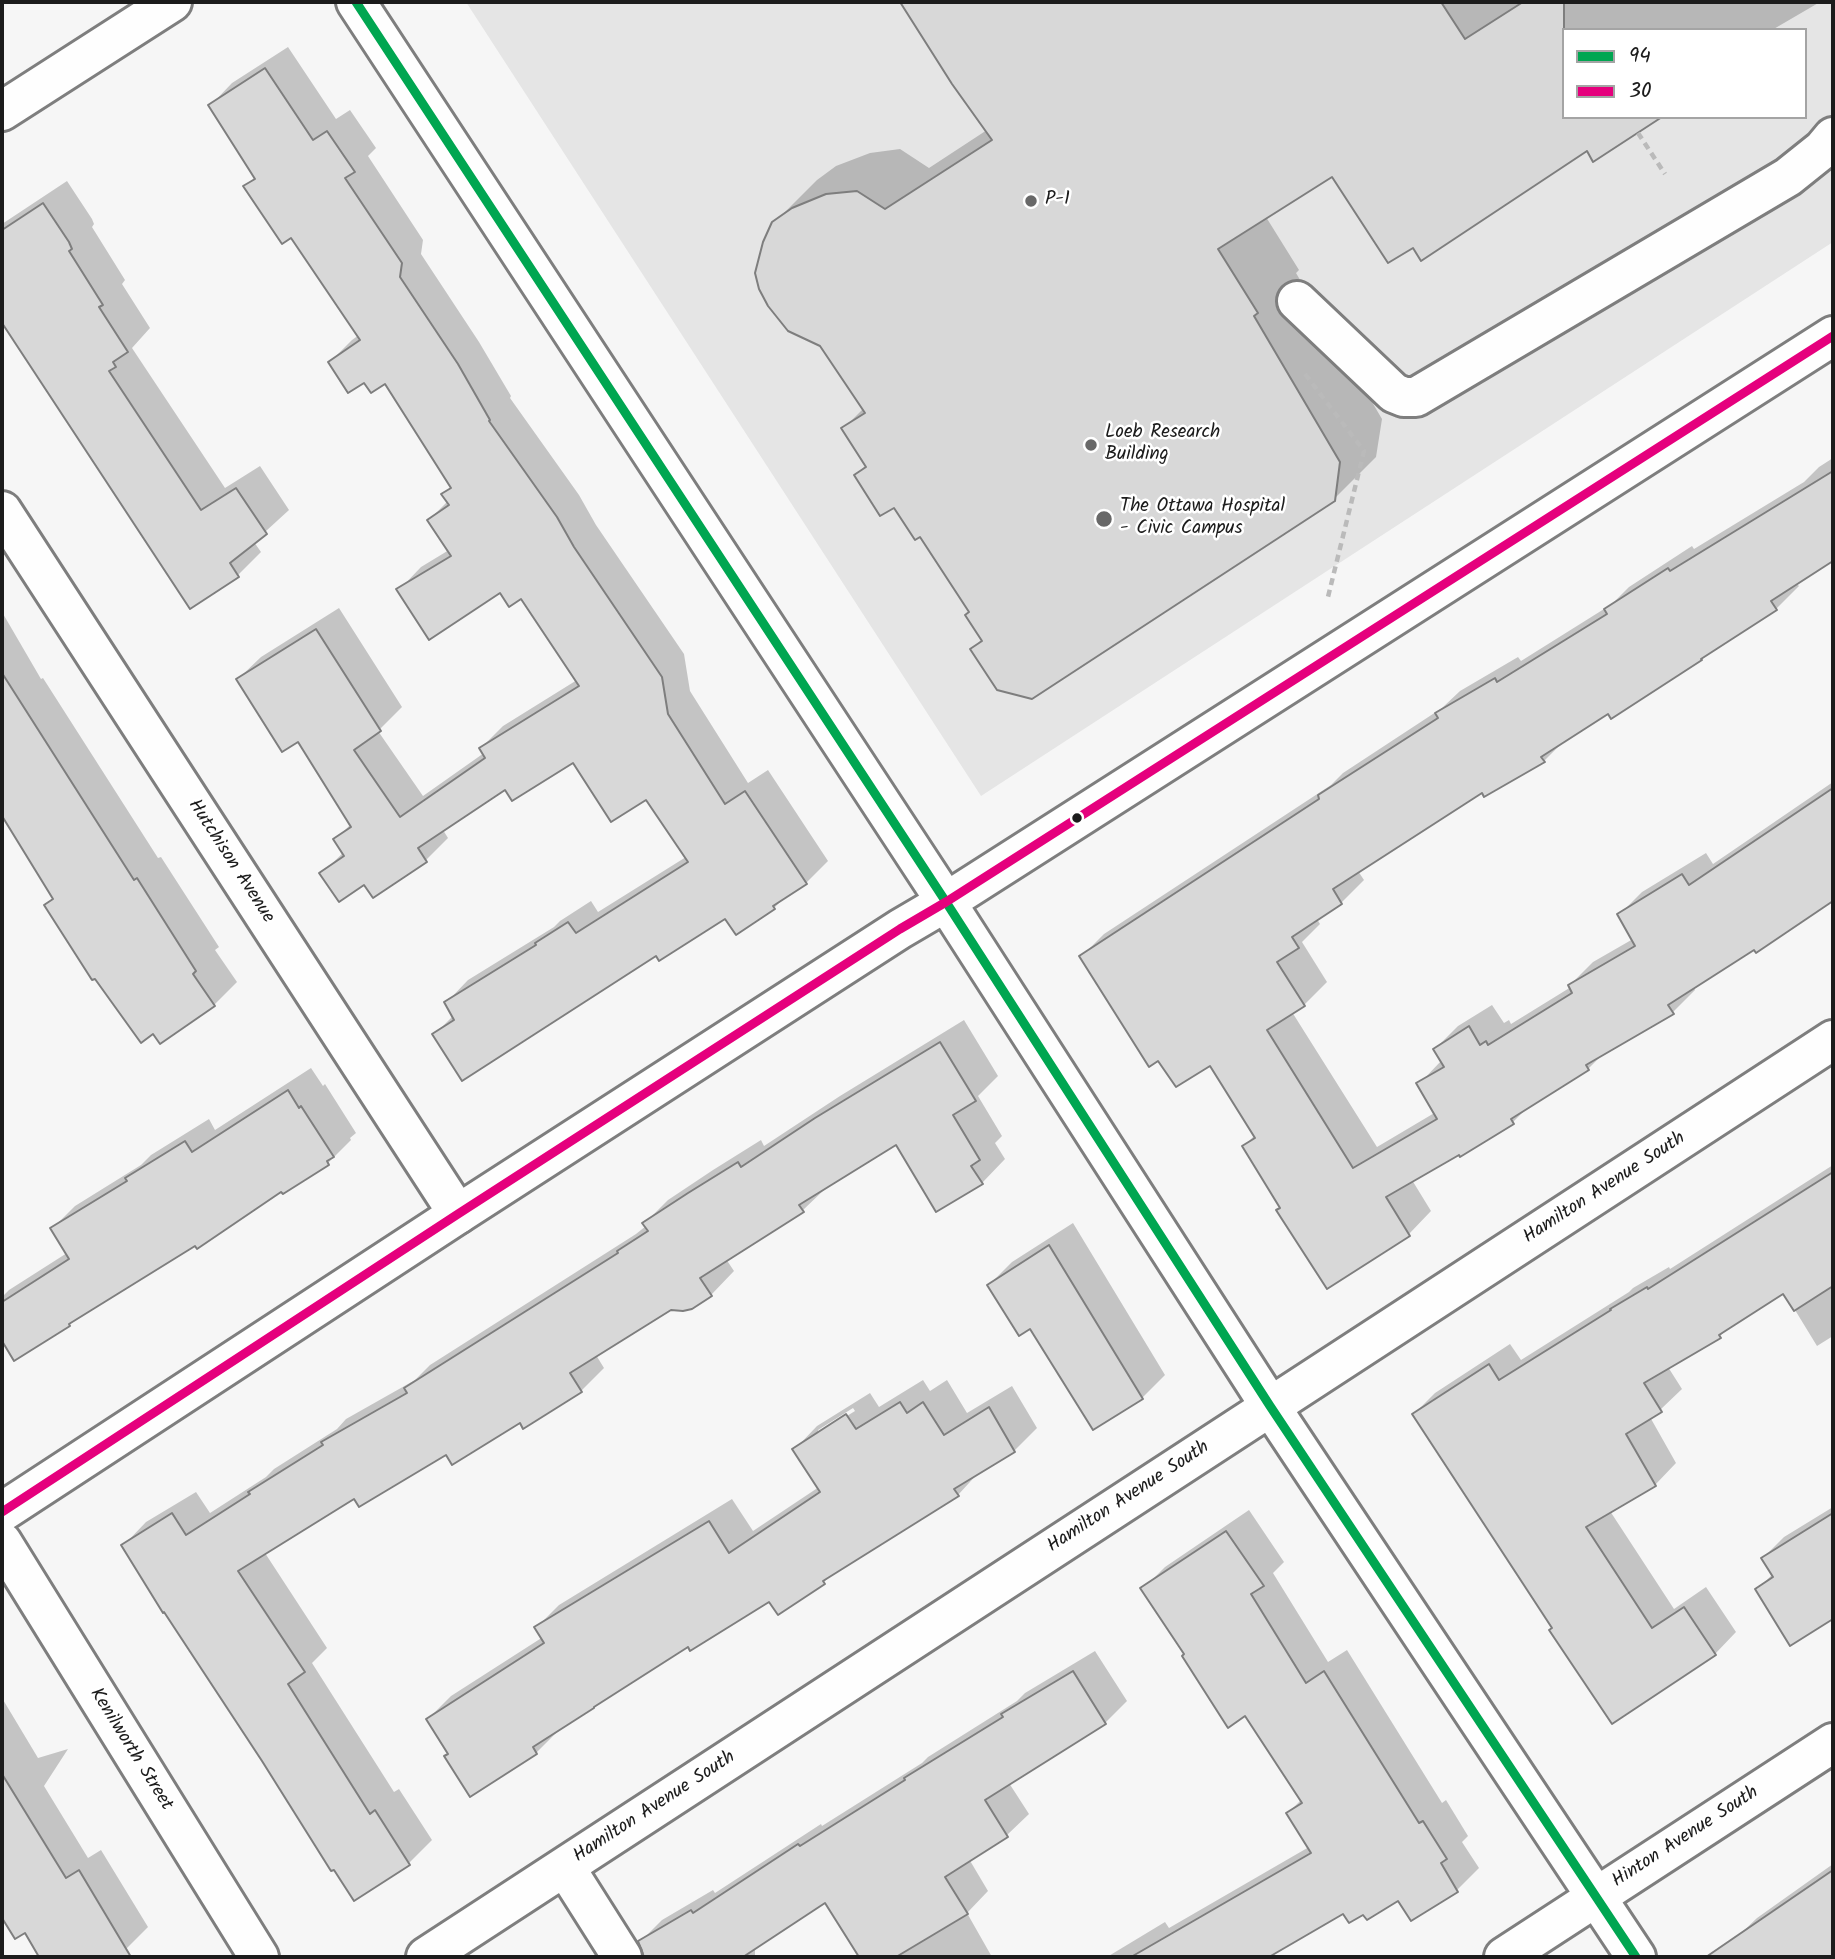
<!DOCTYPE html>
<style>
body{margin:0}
#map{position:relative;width:1835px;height:1959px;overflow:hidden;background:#f6f6f6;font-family:Kalam,sans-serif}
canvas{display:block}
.frame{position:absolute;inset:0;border:4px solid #1c1c1c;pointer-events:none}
.legend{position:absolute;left:1562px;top:28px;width:245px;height:91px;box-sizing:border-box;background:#fff;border:2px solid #a4a4a4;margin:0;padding:9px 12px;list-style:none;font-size:21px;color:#1c1c1c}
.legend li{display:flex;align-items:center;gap:14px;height:35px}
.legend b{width:35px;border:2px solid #a4a4a4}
</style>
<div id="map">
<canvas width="1835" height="1959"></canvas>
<div class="frame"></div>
<ul class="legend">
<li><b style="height:9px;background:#00a651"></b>94</li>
<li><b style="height:9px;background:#e5007d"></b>30</li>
</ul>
</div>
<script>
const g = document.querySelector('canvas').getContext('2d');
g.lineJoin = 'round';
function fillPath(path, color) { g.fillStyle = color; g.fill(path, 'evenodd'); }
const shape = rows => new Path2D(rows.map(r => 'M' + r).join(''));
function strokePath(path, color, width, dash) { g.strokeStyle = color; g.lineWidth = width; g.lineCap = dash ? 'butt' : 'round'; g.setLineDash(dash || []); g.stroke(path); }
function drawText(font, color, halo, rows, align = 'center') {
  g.font = font + ' Kalam,sans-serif'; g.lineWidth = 5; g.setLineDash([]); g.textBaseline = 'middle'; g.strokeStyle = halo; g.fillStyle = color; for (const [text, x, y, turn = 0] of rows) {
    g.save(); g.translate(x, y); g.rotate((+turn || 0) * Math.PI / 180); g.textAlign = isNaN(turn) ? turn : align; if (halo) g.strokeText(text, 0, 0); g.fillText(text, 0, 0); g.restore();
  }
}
const built = shape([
 [466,2,1833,2,1833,242,981,796],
 [1564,30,1805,30,1805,117,1564,117]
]);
const shadow = shape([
 [901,2,1820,2,1772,30,1564,30,1564,117,1587,148,1414,245,1333,175,1266,217,1299,270,1296,273,1382,419,1376,457,1333,500,972,649,982,639,971,612,921,535,894,506,856,475,867,464,844,428,864,408,774,223,817,180,836,166,870,153,900,149,929,168,987,130,953,83],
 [288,47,336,119,350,110,376,148,368,156,423,240,421,254,479,342,511,396,510,398,579,495,596,525,684,654,690,691,748,783,768,770,828,861,806,883,787,895,774,908,726,916,656,953,435,1034,454,1015,446,1003,468,980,554,927,560,921,591,901,598,912,686,857,647,797,574,761,505,787,443,830,448,838,426,860,374,896,365,883,322,873,344,852,335,840,351,824,298,740,238,679,261,657,339,608,402,707,378,731,423,796,484,753,481,748,503,726,577,680,522,596,501,590,399,590,421,567,449,550,429,520,448,501,444,494,452,486,386,382,365,380,330,362,352,340,359,335,291,235,245,187,255,177,210,106,232,83],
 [67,181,92,219,94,224,92,227,125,280,122,284,150,328,132,348,225,488,260,466,289,510,254,542,261,552,237,576,12,336,2,322,2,224],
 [1833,458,1833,559,1796,583,1799,586,1776,609,1565,740,1544,761,1482,791,1358,871,1364,880,1341,903,1317,919,1320,924,1302,942,1327,982,1304,1005,1292,1012,1377,1147,1436,1112,1419,1084,1442,1060,1435,1049,1458,1026,1492,1005,1504,1023,1509,1020,1511,1024,1571,987,1570,985,1593,962,1633,939,1619,915,1642,892,1706,853,1713,864,1833,782,1833,898,1756,950,1755,948,1694,987,1695,990,1673,1012,1605,1052,1588,1069,1531,1104,1513,1122,1412,1180,1431,1211,1409,1234,1282,1207,1244,1146,1255,1135,1210,1063,1081,957,1104,934,1331,785,1343,773,1442,708,1460,691,1518,657,1521,661,1612,604,1629,587,1692,546,1694,549,1804,482,1819,467],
 [2,612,41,679,43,678,158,858,161,857,219,947,215,950,237,982,214,1005,46,905,54,897,2,813],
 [964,1020,998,1076,978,1096,1002,1136,995,1143,1005,1159,982,1183,896,1143,826,1188,802,1211,726,1259,734,1271,711,1295,670,1308,596,1355,604,1368,581,1391,520,1421,447,1453,355,1497,265,1553,327,1648,312,1663,394,1792,399,1789,432,1840,409,1863,355,1898,123,1546,146,1522,196,1492,210,1513,266,1477,274,1469,337,1429,346,1419,415,1380,430,1365,636,1234,646,1226,645,1223,668,1200,713,1170,761,1140,764,1146,840,1096],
 [311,1068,323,1086,325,1084,356,1133,350,1138,351,1140,328,1163,74,1319,15,1359,2,1338,2,1297,9,1290,67,1253,52,1229,75,1206,141,1165,151,1155,209,1119,215,1130],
 [1833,1165,1833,1336,1817,1346,1784,1292,1731,1326,1720,1336,1668,1367,1682,1389,1660,1410,1650,1417,1676,1463,1655,1485,1610,1511,1674,1609,1706,1587,1736,1632,1715,1654,1554,1628,1414,1414,1435,1393,1510,1344,1521,1360,1629,1292,1633,1288,1669,1267,1670,1269],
 [1073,1223,1165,1375,1142,1398,1031,1326,989,1285,1012,1262],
 [923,1380,930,1391,947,1380,967,1413,1012,1386,1037,1428,1014,1451,980,1471,958,1495,835,1571,824,1582,778,1613,770,1600,688,1645,599,1701,559,1730,536,1753,449,1753,428,1719,451,1696,543,1637,537,1627,559,1605,732,1499,753,1531,819,1487,795,1449,817,1426,870,1393,879,1407],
 [853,1408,855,1411,818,1434,818,1430],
 [1833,1507,1833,1617,1791,1644,1757,1589,1773,1574,1763,1558,1784,1537],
 [1249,1510,1284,1562,1273,1573,1328,1662,1347,1650,1442,1803,1446,1800,1468,1836,1462,1842,1479,1868,1457,1890,1399,1899,1364,1913,1344,1912,1265,1957,1107,1957,1165,1922,1169,1928,1309,1847,1288,1813,1302,1799,1246,1714,1186,1654,1143,1589,1165,1567],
 [1095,1651,1127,1701,1105,1723,1009,1783,1029,1814,1007,1835,969,1859,988,1891,967,1913,992,1957,861,1957,826,1900,755,1947,755,1957,646,1957,640,1942,662,1920,713,1890,715,1893,821,1824,822,1826,922,1763,928,1757,1017,1701,1025,1693],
 [2,1698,38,1758,68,1749,44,1786,88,1858,101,1850,148,1927,126,1949,112,1957,41,1957,25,1931,16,1937,2,1915],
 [1833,1864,1833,1957,1747,1957,1735,1939,1757,1918]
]);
const building = shape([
 [900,2,1441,2,1465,39,1523,2,1564,2,1564,117,1662,117,1593,162,1587,151,1421,261,1413,248,1388,263,1332,177,1218,249,1258,313,1254,316,1340,462,1335,501,1032,699,997,690,970,649,982,641,965,615,969,612,920,537,915,540,894,508,880,516,854,475,866,467,841,428,865,413,820,346,788,331,768,306,759,289,755,273,763,242,772,222,792,208,826,194,857,191,885,209,992,140,952,84,900,2],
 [265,68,313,140,327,131,355,172,345,178,402,263,400,277,458,364,490,420,489,421,557,517,574,547,662,677,668,714,725,804,745,791,807,884,773,906,775,909,736,935,725,919,659,961,656,956,462,1081,432,1034,454,1020,444,1002,536,945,535,943,568,922,576,933,688,862,646,800,611,822,573,763,512,801,505,790,418,848,427,862,373,898,364,885,339,902,319,873,344,856,333,839,351,827,298,742,282,752,236,679,316,629,381,731,354,750,400,817,485,758,479,748,579,686,521,599,509,607,500,593,429,640,396,589,451,556,427,520,449,505,441,494,451,488,385,384,371,393,364,383,348,393,328,362,360,340,291,238,282,244,243,186,255,179,208,105,265,68],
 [43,203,69,242,72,249,69,251,103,305,99,307,128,352,113,362,116,367,109,371,201,510,236,488,267,534,230,563,239,577,190,609,2,323,2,230,43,203],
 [1833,471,1833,561,1771,601,1777,610,1701,659,1702,660,1611,719,1608,714,1541,757,1545,762,1484,797,1482,793,1333,889,1342,904,1292,937,1299,948,1277,962,1305,1006,1267,1030,1353,1168,1437,1119,1416,1083,1444,1067,1433,1049,1469,1026,1480,1045,1486,1041,1488,1045,1572,993,1568,985,1635,946,1617,914,1682,874,1689,885,1833,788,1833,901,1756,953,1754,950,1668,1005,1674,1014,1586,1065,1589,1070,1511,1119,1514,1124,1460,1157,1459,1155,1386,1197,1410,1236,1327,1289,1276,1210,1280,1208,1242,1146,1255,1138,1210,1066,1176,1087,1158,1061,1149,1067,1079,956,1319,799,1318,795,1438,718,1435,713,1495,678,1497,682,1607,614,1604,609,1668,568,1670,571,1833,471],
 [2,673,134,880,137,878,196,971,193,974,215,1006,160,1044,153,1034,141,1043,95,979,92,980,44,905,53,899,2,816,2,673],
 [940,1042,976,1101,953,1115,980,1160,971,1166,983,1184,936,1212,896,1145,799,1205,804,1212,700,1278,712,1296,692,1309,683,1311,671,1310,570,1373,582,1392,523,1429,520,1423,452,1465,446,1455,359,1507,354,1499,238,1571,305,1672,288,1684,370,1814,375,1810,410,1865,354,1901,334,1870,331,1871,262,1761,164,1612,163,1613,121,1545,172,1513,186,1535,250,1494,248,1492,323,1445,321,1442,407,1393,404,1388,618,1253,617,1251,648,1231,642,1223,688,1193,738,1162,741,1167,815,1118,940,1042],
 [288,1090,299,1108,301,1106,334,1157,327,1161,329,1165,283,1194,281,1192,197,1249,195,1246,69,1324,70,1326,14,1361,2,1341,2,1302,69,1259,50,1228,127,1181,125,1178,185,1141,192,1152,288,1090],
 [1833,1172,1833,1286,1794,1311,1783,1294,1719,1335,1721,1338,1644,1383,1662,1412,1626,1434,1656,1486,1586,1527,1652,1628,1684,1607,1716,1655,1612,1724,1549,1630,1552,1628,1412,1414,1489,1364,1499,1380,1611,1310,1610,1309,1647,1287,1648,1289,1833,1172],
 [1049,1245,1143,1399,1093,1430,1030,1329,1019,1336,987,1285,1049,1245],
 [900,1402,907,1413,923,1402,944,1435,989,1407,1015,1452,954,1489,959,1496,823,1581,825,1584,778,1615,769,1602,690,1651,688,1647,594,1707,594,1708,533,1747,537,1754,470,1797,444,1756,448,1754,426,1719,544,1643,534,1627,709,1521,729,1553,820,1492,792,1449,846,1414,856,1429,900,1402],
 [1833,1513,1833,1619,1790,1646,1755,1589,1773,1577,1761,1558,1833,1513],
 [1226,1531,1264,1586,1251,1594,1306,1683,1324,1671,1419,1823,1423,1821,1447,1859,1441,1863,1458,1892,1411,1921,1398,1901,1367,1920,1363,1915,1349,1923,1343,1914,1269,1957,1131,1957,1311,1853,1286,1813,1302,1803,1245,1716,1228,1728,1182,1656,1184,1654,1140,1588,1226,1531],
 [1073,1671,1106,1724,985,1800,1008,1837,945,1877,968,1914,896,1957,859,1957,825,1903,743,1957,644,1957,638,1941,691,1910,693,1913,798,1844,800,1846,905,1780,904,1778,1003,1717,1001,1714,1073,1671],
 [2,1774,66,1878,79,1870,131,1957,39,1957,25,1933,15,1939,2,1918,2,1774],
 [1833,1870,1833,1957,1706,1957,1833,1870]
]);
const path = shape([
 [1638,133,1665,174],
 [1305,374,1364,451,1327,601]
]);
const minor = shape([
 [356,2,946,902,1270,1406,1636,1957],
 [2,111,172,2],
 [1297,301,1394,393,1404,397,1416,397,1788,177,1823,149,1833,137],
 [2,511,458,1214],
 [2,1542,259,1957],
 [565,1867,622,1957],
 [426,1957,1833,1040],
 [1504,1957,1833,1743]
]);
const major = shape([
 [2,1512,458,1214,900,929,946,902,1833,336]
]);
const bus1 = shape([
 [356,2,946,902,1270,1406,1636,1957]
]);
const bus2 = shape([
 [2,1512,458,1214,900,929,946,902,1833,336]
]);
const markers = [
 [1031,201,7,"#686868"],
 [1091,445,7,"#686868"],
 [1104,519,9,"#686868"],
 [1077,818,6,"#1c1c1c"]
];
const poiNames = [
 ["P-1",1045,201],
 ["Loeb Research",1105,434],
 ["Building",1105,456],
 ["The Ottawa Hospital",1120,508],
 ["- Civic Campus",1120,530]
];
const streetNames = [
 ["Hutchison Avenue",230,862,57],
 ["Hamilton Avenue South",1605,1189,-33],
 ["Hamilton Avenue South",1129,1498,-33],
 ["Kenilworth Street",130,1750,58],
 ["Hamilton Avenue South",655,1808,-33],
 ["Hinton Avenue South",1686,1838,-33]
];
fillPath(built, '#e5e5e5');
fillPath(shadow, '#0003');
fillPath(building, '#d8d8d8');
strokePath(building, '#7e7e7e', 2);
strokePath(minor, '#7e7e7e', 44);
strokePath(major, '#7e7e7e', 44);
strokePath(path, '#bababa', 4.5, [7, 5]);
strokePath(minor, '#fefefe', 38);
strokePath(major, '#fefefe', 38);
strokePath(bus1, '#00a651', 9);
strokePath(bus2, '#e5007d', 9);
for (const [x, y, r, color] of markers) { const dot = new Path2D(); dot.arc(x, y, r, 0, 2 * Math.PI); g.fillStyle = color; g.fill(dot); strokePath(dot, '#fff', 2.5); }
drawText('19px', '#1c1c1c', '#fff', poiNames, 'left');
drawText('19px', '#1c1c1c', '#fff', streetNames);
</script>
